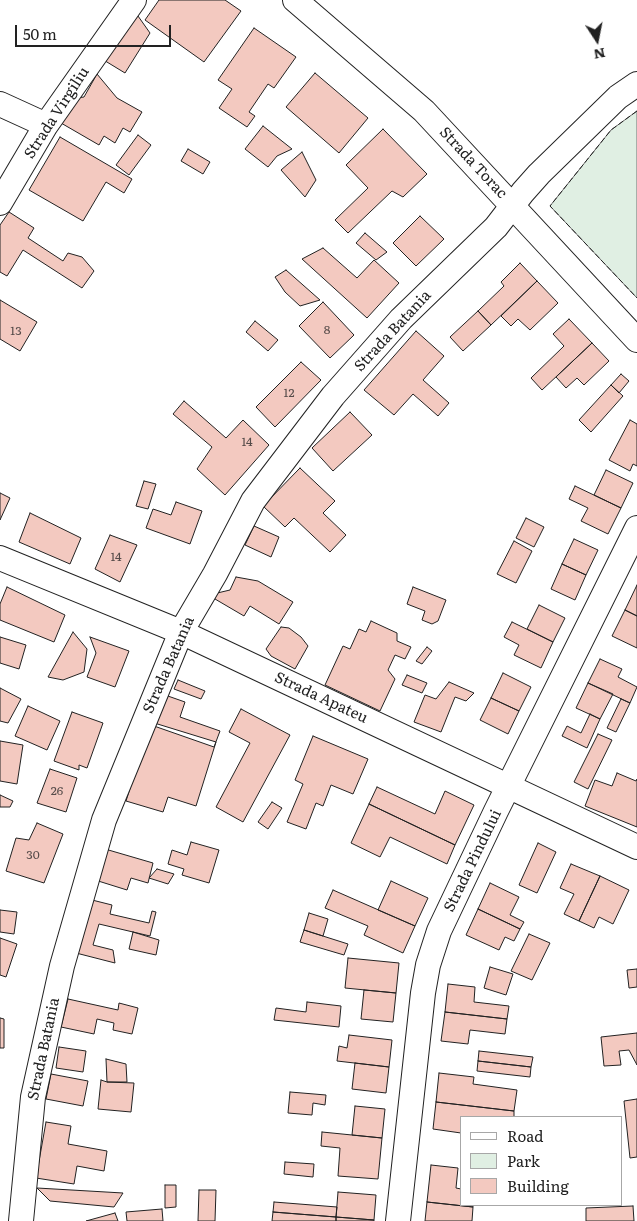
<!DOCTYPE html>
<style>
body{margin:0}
#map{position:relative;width:637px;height:1221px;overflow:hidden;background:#fff;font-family:Literata,serif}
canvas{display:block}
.legend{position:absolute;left:460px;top:1116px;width:162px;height:90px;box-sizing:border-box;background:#fff;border:1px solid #a7a7a7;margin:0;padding:6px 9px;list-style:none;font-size:15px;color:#222}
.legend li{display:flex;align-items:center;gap:10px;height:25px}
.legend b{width:25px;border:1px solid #a7a7a7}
.north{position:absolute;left:572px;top:15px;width:50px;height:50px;-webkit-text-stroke:4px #fff;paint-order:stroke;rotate:169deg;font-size:14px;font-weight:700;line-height:20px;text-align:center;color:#222}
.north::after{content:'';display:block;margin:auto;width:18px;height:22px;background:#222;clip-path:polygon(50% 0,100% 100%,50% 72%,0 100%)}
.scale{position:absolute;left:15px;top:25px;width:156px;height:22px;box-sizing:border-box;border:2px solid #222;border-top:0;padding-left:6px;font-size:15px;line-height:18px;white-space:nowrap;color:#222;-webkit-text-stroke:4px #fff;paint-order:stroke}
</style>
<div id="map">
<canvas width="637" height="1221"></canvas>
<ul class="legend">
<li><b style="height:6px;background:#fff"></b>Road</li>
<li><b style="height:14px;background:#e0efe3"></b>Park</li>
<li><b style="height:14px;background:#f3c9c0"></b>Building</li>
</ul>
<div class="north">N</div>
<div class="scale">50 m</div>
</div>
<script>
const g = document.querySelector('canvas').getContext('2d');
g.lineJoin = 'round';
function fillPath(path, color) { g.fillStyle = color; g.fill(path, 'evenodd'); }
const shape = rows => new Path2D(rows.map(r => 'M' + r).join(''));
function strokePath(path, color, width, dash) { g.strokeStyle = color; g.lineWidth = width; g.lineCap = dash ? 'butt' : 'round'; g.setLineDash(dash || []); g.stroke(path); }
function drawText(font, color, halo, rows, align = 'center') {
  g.font = font + ' Literata,serif'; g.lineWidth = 4; g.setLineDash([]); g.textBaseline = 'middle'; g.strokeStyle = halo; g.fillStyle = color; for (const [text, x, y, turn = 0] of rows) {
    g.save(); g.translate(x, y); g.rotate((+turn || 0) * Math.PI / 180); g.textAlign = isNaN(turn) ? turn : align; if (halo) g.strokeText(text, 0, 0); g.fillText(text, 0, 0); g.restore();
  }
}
const green = shape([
 [637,111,637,298,550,206,611,130,637,111]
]);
const building = shape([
 [159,0,225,0,241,11,204,62,145,20,159,0],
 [129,14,138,16,150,33,125,73,102,59,129,14],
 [254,28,296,57,274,88,268,84,249,112,255,116,247,127,219,108,232,89,218,80,254,28],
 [315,73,368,118,339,153,286,107,315,73],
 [97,74,117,98,142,112,130,132,123,128,115,143,104,136,99,145,61,123,76,98,84,97,97,74],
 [263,126,292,149,277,156,268,167,245,149,263,126],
 [383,129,427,174,403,197,392,191,348,233,335,220,368,188,346,165,383,129],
 [138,135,151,145,129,175,116,165,138,135],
 [60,137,132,179,124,193,106,182,83,221,29,190,60,137],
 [188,149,210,162,203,174,181,161,188,149],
 [302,152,316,180,305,197,281,170,302,152],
 [9,212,34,228,28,238,63,261,68,253,82,257,94,271,82,288,23,250,7,276,0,272,0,225,9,212],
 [420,216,444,239,416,266,393,243,420,216],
 [365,233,387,252,376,260,356,243,365,233],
 [323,248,357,278,374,260,399,283,367,318,302,259,323,248],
 [520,263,537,281,491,325,478,311,504,286,501,282,520,263],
 [286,270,320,300,300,306,285,292,275,277,286,270],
 [537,281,558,303,530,330,518,319,511,326,501,316,537,281],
 [0,300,37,322,20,351,0,339,0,300],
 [323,302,354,335,330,358,299,326,323,302],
 [478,311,491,325,463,351,450,337,478,311],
 [569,319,592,343,542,390,531,378,564,346,553,334,569,319],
 [255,321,278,340,268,351,246,332,255,321],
 [416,331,444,356,423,380,449,403,438,416,413,394,394,415,364,390,416,331],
 [592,343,609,361,584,385,577,378,566,388,556,377,592,343],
 [301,362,321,380,275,427,256,407,301,362],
 [621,374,629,381,619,393,611,385,621,374],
 [611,385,623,396,591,432,579,420,611,385],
 [184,401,226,438,243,420,269,445,225,495,197,469,212,447,173,414,184,401],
 [350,412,372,435,333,471,312,448,350,412],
 [630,420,637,424,637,466,633,464,630,471,609,460,630,420],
 [300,468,335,501,323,513,346,535,330,552,294,518,285,527,263,506,300,468],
 [606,470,633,483,621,508,594,495,606,470],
 [144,481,156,484,148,509,136,506,144,481],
 [575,486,621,508,608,534,581,521,588,508,569,499,575,486],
 [0,493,10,498,0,520,0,493],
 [176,502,202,511,190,544,146,528,153,509,171,515,176,502],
 [30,513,81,538,70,564,19,542,30,513],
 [526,518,544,527,534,547,516,538,526,518],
 [254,526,279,537,271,557,245,545,254,526],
 [110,535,137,545,120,582,95,569,110,535],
 [574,539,598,550,586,575,562,564,574,539],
 [514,541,532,551,516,583,497,574,514,541],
 [562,564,586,575,575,600,551,589,562,564],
 [236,577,258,581,293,602,279,624,250,606,244,616,215,599,213,594,230,590,236,577],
 [637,585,637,616,625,610,637,585],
 [7,587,65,615,54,642,0,620,0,604,7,587],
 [413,587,446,600,438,621,432,624,422,620,425,611,407,604,413,587],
 [539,605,565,618,553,642,527,629,539,605],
 [625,610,637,616,637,648,612,636,625,610],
 [371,621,397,633,397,641,411,647,405,659,395,655,388,670,395,679,380,711,325,685,343,646,350,649,359,629,366,632,371,621],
 [512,622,553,642,541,668,514,655,519,645,504,637,512,622],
 [281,627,289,628,301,637,308,646,295,669,271,656,266,649,281,627],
 [73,632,87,649,84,672,63,680,48,677,73,632],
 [0,637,26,645,19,669,0,663,0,637],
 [90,637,129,651,115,687,87,677,96,653,90,637],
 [427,647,432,651,422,664,416,661,427,647],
 [600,659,622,669,618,677,637,687,630,703,588,683,600,659],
 [503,673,531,687,519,711,491,698,503,673],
 [407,675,427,683,422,693,402,685,407,675],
 [178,680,205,691,201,699,174,689,178,680],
 [449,682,474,693,466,701,455,697,441,732,414,722,425,695,436,699,449,682],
 [588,683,613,694,600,719,576,708,588,683],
 [0,688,21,699,8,723,0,721,0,688],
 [165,695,185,702,180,717,220,731,214,747,154,726,165,695],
 [491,698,519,711,508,734,480,720,491,698],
 [621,699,630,703,616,732,607,728,621,699],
 [28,706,60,721,47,750,15,736,28,706],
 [241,709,290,735,243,822,216,807,250,743,229,732,241,709],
 [72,712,103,723,87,768,79,765,79,770,54,761,72,712],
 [590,714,600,719,587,748,562,736,567,726,581,733,590,714],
 [151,722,216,742,196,806,168,797,163,812,126,801,151,722],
 [598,734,612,740,588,789,574,782,598,734],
 [313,736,368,759,353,794,331,785,323,806,316,803,306,829,287,822,303,784,295,780,313,736],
 [0,741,23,745,17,784,0,781,0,741],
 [50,769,77,778,66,812,37,803,50,769],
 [617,773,636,781,637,779,637,827,585,806,595,780,612,786,617,773],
 [377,787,435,814,445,791,474,805,455,845,369,804,377,787],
 [0,795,13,801,10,807,0,807,0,795],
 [272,802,282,808,268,829,258,822,272,802],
 [369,804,455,845,447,864,390,837,380,857,351,843,369,804],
 [37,823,63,834,44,883,6,871,16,838,29,840,37,823],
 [191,842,219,850,209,883,182,875,184,869,168,864,172,850,187,855,191,842],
 [538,843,556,852,537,893,519,885,538,843],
 [105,849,153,863,148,883,131,878,127,890,95,880,105,849],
 [571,864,600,876,579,921,564,914,574,894,560,888,571,864],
 [157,869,174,874,168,884,149,878,157,869],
 [600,876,629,890,613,924,599,917,594,928,579,921,600,876],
 [391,881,428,898,415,926,378,910,391,881],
 [490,883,519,897,510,915,524,922,520,929,478,909,490,883],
 [333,890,415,926,403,953,364,935,368,926,325,908,333,890],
 [88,899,112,905,110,914,149,923,152,911,156,912,150,936,99,924,93,945,113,950,115,963,76,953,88,899],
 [478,909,520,929,514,941,505,937,499,950,466,935,478,909],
 [0,910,17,912,14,934,0,932,0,910],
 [309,913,328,919,323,936,304,930,309,913],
 [304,930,348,944,344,955,300,942,304,930],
 [133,932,159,940,156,955,129,949,133,932],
 [529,934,550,943,532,980,511,971,529,934],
 [0,938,17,944,6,977,0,975,0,938],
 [348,958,399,963,396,993,345,988,348,958],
 [490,967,513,974,506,995,484,988,490,967],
 [637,969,637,987,629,988,627,970,637,969],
 [448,984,475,987,474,1002,509,1006,507,1019,445,1012,448,984],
 [364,990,396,993,393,1022,361,1019,364,990],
 [68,999,118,1010,119,1003,138,1008,132,1034,113,1030,114,1023,97,1019,94,1034,61,1027,68,999],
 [307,1002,341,1006,339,1027,274,1020,276,1008,306,1012,307,1002],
 [445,1012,507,1019,505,1034,470,1030,468,1044,441,1041,445,1012],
 [0,1018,4,1019,4,1048,0,1048,0,1018],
 [637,1033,637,1065,629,1050,619,1051,621,1065,604,1066,601,1037,637,1033],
 [349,1035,392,1040,389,1067,337,1061,339,1046,347,1048,349,1035],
 [59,1047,86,1051,83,1072,56,1068,59,1047],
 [479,1051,533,1057,531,1067,478,1061,479,1051],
 [106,1059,126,1064,127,1082,107,1082,106,1059],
 [478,1061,531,1067,530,1077,477,1071,478,1061],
 [355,1063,389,1067,386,1093,352,1089,355,1063],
 [439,1073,474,1077,473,1084,517,1090,514,1111,436,1102,439,1073],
 [51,1074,88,1081,83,1106,46,1099,51,1074],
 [101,1080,107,1082,134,1083,131,1112,98,1109,101,1080],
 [290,1092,326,1095,325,1105,313,1103,312,1115,288,1113,290,1092],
 [637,1099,637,1157,630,1158,624,1101,637,1099],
 [436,1102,514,1111,514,1117,461,1117,461,1133,433,1129,436,1102],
 [355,1106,385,1109,382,1138,352,1135,355,1106],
 [46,1122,71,1126,68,1144,107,1151,104,1171,77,1166,74,1184,36,1178,46,1122],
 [322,1132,382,1138,378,1179,338,1176,340,1148,321,1146,322,1132],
 [285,1162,314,1164,313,1177,284,1174,285,1162],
 [431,1165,458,1168,456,1188,461,1189,461,1205,473,1205,473,1207,427,1202,431,1165],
 [165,1185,176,1185,176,1207,165,1208,165,1185],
 [37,1188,123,1193,114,1207,50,1201,37,1188],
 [199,1190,216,1190,215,1221,198,1221,199,1190],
 [338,1192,376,1195,374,1220,336,1217,338,1192],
 [274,1202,337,1207,336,1217,273,1212,274,1202],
 [427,1202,473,1207,472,1221,425,1221,427,1202],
 [633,1206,634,1221,586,1221,586,1208,633,1206],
 [162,1209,163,1221,127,1221,126,1212,162,1209],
 [273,1212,336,1217,336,1221,272,1221,273,1212],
 [115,1213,118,1221,86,1221,115,1213],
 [336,1217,374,1220,374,1221,336,1221,336,1217]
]);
const minor = shape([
 [295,0,424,111,637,340],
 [0,104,46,125],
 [0,203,46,125,134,0],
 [0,558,181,632,637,847],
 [21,1221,33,1097,62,966,104,820,181,632,215,574,253,501,333,396,401,319,496,227,523,192,539,174,618,97,637,84],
 [398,1221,423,993,428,965,439,931,496,811,637,528]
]);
const fence = shape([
 [637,111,611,130,550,206,637,298]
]);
const numberNames = [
 ["8",327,330],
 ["13",16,331],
 ["12",289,393],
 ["14",247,442],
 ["14",116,557],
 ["26",57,791],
 ["30",33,855]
];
const streetNames = [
 ["Strada Virgiliu",57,113,-57],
 ["Strada Torac",473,163,47],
 ["Strada Batania",393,331,-47],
 ["Strada Batania",169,665,-66],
 ["Strada Apateu",321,698,25],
 ["Strada Pindului",473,861,-64],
 ["Strada Batania",44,1049,-78]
];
fillPath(green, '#e0efe3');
strokePath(green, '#6f6f6f', 1);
fillPath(building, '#f3c9c0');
strokePath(building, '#222', 1);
strokePath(minor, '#222', 26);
strokePath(minor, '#fff', 24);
strokePath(fence, '#222', 1, [6, 2.5]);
drawText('12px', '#564c4a', null, numberNames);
drawText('15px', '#222', '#fff', streetNames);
</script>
